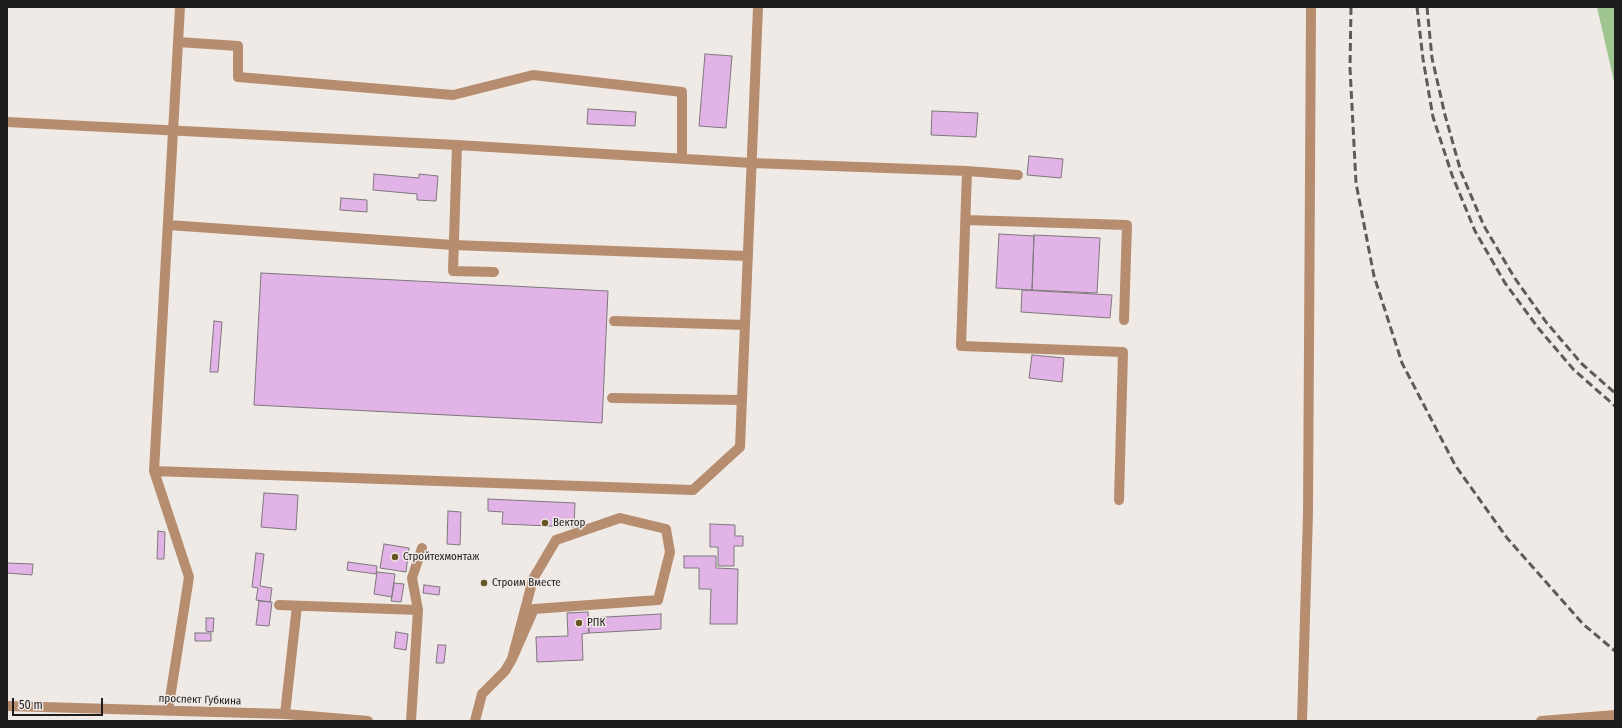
<!DOCTYPE html>
<meta charset="utf-8">
<style>
body{margin:0}
#map{position:relative;width:1622px;height:728px;overflow:hidden;background:#f0eae6;font-family:"Fira Sans Condensed",sans-serif}
canvas{display:block}
.frame{position:absolute;inset:0;border:8px solid #1e1c1a;pointer-events:none}
.scale{position:absolute;left:12px;top:698px;width:91px;height:18px;box-sizing:border-box;border:2px solid #1e1c1a;border-top:0;padding-left:5px;font-size:12px;line-height:14px;white-space:nowrap;color:#1e1c1a;-webkit-text-stroke:3px #f0eae6;paint-order:stroke}
</style>
<div id="map">
<canvas width="1622" height="728"></canvas>
<div class="frame"></div>
<div class="scale">50 m</div>
</div>
<script>
const g = document.querySelector('canvas').getContext('2d');
g.lineJoin = 'round';
function fillPath(path, color) { g.fillStyle = color; g.fill(path, 'evenodd'); }
const shape = rows => new Path2D(rows.map(r => 'M' + r).join(''));
function strokePath(path, color, width, dash) { g.strokeStyle = color; g.lineWidth = width; g.lineCap = dash ? 'butt' : 'round'; g.setLineDash(dash || []); g.stroke(path); }
function drawText(font, color, halo, rows, align = 'center') {
  g.font = font + ' "Fira Sans Condensed",sans-serif'; g.lineWidth = 3; g.setLineDash([]); g.textBaseline = 'middle'; g.strokeStyle = halo; g.fillStyle = color; for (const [text, x, y, turn = 0] of rows) {
    g.save(); g.translate(x, y); g.rotate((+turn || 0) * Math.PI / 180); g.textAlign = isNaN(turn) ? turn : align; if (halo) g.strokeText(text, 0, 0); g.fillText(text, 0, 0); g.restore();
  }
}
const forest = shape([
 [1597,7,1615,7,1615,86]
]);
const building = shape([
 [705,54,732,56,726,128,699,126,705,54],
 [588,109,636,112,635,126,587,124,588,109],
 [932,111,978,113,976,137,931,135,932,111],
 [1029,156,1063,159,1061,178,1027,175,1029,156],
 [374,174,419,178,419,174,438,176,436,201,417,200,417,194,373,190,374,174],
 [341,198,367,200,367,212,340,210,341,198],
 [999,234,1034,236,1032,290,996,288,999,234],
 [1034,235,1100,238,1097,293,1032,290,1034,235],
 [261,273,608,291,602,423,254,405,261,273],
 [1022,290,1112,295,1110,318,1021,312,1022,290],
 [214,321,222,322,218,372,210,372,214,321],
 [1032,355,1064,358,1062,382,1029,378,1032,355],
 [264,493,298,495,296,530,261,527,264,493],
 [488,499,575,503,574,527,502,524,503,512,488,511,488,499],
 [448,511,461,512,460,545,447,544,448,511],
 [710,524,735,525,735,536,743,536,743,546,734,546,734,566,718,566,718,547,710,547,710,524],
 [158,531,165,532,164,559,157,559,158,531],
 [384,544,409,548,406,572,380,568,384,544],
 [256,553,264,554,260,586,272,588,270,602,256,600,258,588,252,587,256,553],
 [684,556,716,556,716,568,738,569,737,624,710,624,711,589,699,589,699,568,684,568,684,556],
 [348,562,377,566,376,574,347,570,348,562],
 [7,563,33,564,32,575,7,573,7,563],
 [377,572,395,574,392,597,374,594,377,572],
 [394,583,404,584,401,602,391,601,394,583],
 [424,585,440,587,439,595,423,593,424,585],
 [259,601,272,602,269,626,256,625,259,601],
 [588,612,589,633,582,634,583,660,537,662,536,637,568,636,567,613,588,612],
 [661,614,661,629,589,633,588,618,661,614],
 [206,618,214,618,213,632,206,631,206,618],
 [396,632,408,634,406,650,394,648,396,632],
 [195,633,211,633,211,641,195,641,195,633],
 [438,645,446,645,444,663,436,663,438,645]
]);
const minor = shape([
 [178,42,238,46,238,77,453,95,533,75,682,92,682,158],
 [7,122,457,145,752,163,967,171,1018,175],
 [457,145,453,271,494,272],
 [967,171,961,346,1123,352,1119,500],
 [966,220,1127,225,1124,320],
 [168,225,453,245,748,256],
 [614,321,745,325],
 [612,398,742,400],
 [154,471,693,490,740,447,758,7],
 [279,605,418,610],
 [7,706,285,714,368,721],
 [168,711,189,577,154,471,180,7],
 [285,714,297,606],
 [411,721,418,610,412,578,422,548],
 [475,721,482,694,505,671,512,659,534,609,658,600,670,552,666,529,620,518,556,540,533,579,512,659],
 [1302,721,1308,513,1311,7],
 [1541,721,1615,715]
]);
const rail = shape([
 [1351,7,1350,68,1356,183,1374,276,1402,363,1455,465,1507,538,1583,624,1615,651],
 [1417,7,1423,59,1433,117,1452,175,1475,231,1505,283,1539,329,1574,370,1615,406],
 [1427,7,1432,58,1445,115,1461,172,1484,226,1514,277,1546,322,1582,364,1615,393]
]);
const markers = [
 [545,523,4,"#655522"],
 [395,557,4,"#655522"],
 [484,583,4,"#655522"],
 [579,623,4,"#655522"]
];
const poiNames = [
 ["Вектор",553,523],
 ["Стройтехмонтаж",403,557],
 ["Строим Вместе",492,583],
 ["РПК",587,623]
];
const streetNames = [
 ["проспект Губкина",200,700,2]
];
fillPath(forest, '#9fc690');
fillPath(building, '#e1b3e6');
strokePath(building, '#7d787d', 1);
strokePath(minor, '#b68d6e', 10);
strokePath(rail, '#5e5b59', 3, [8, 4]);
for (const [x, y, r, color] of markers) { const dot = new Path2D(); dot.arc(x, y, r, 0, 2 * Math.PI); g.fillStyle = color; g.fill(dot); strokePath(dot, '#f0eae6', 1.5); }
drawText('11px', '#1e1c1a', '#f0eae6', poiNames, 'left');
drawText('11px', '#1e1c1a', '#f0eae6', streetNames);
</script>
